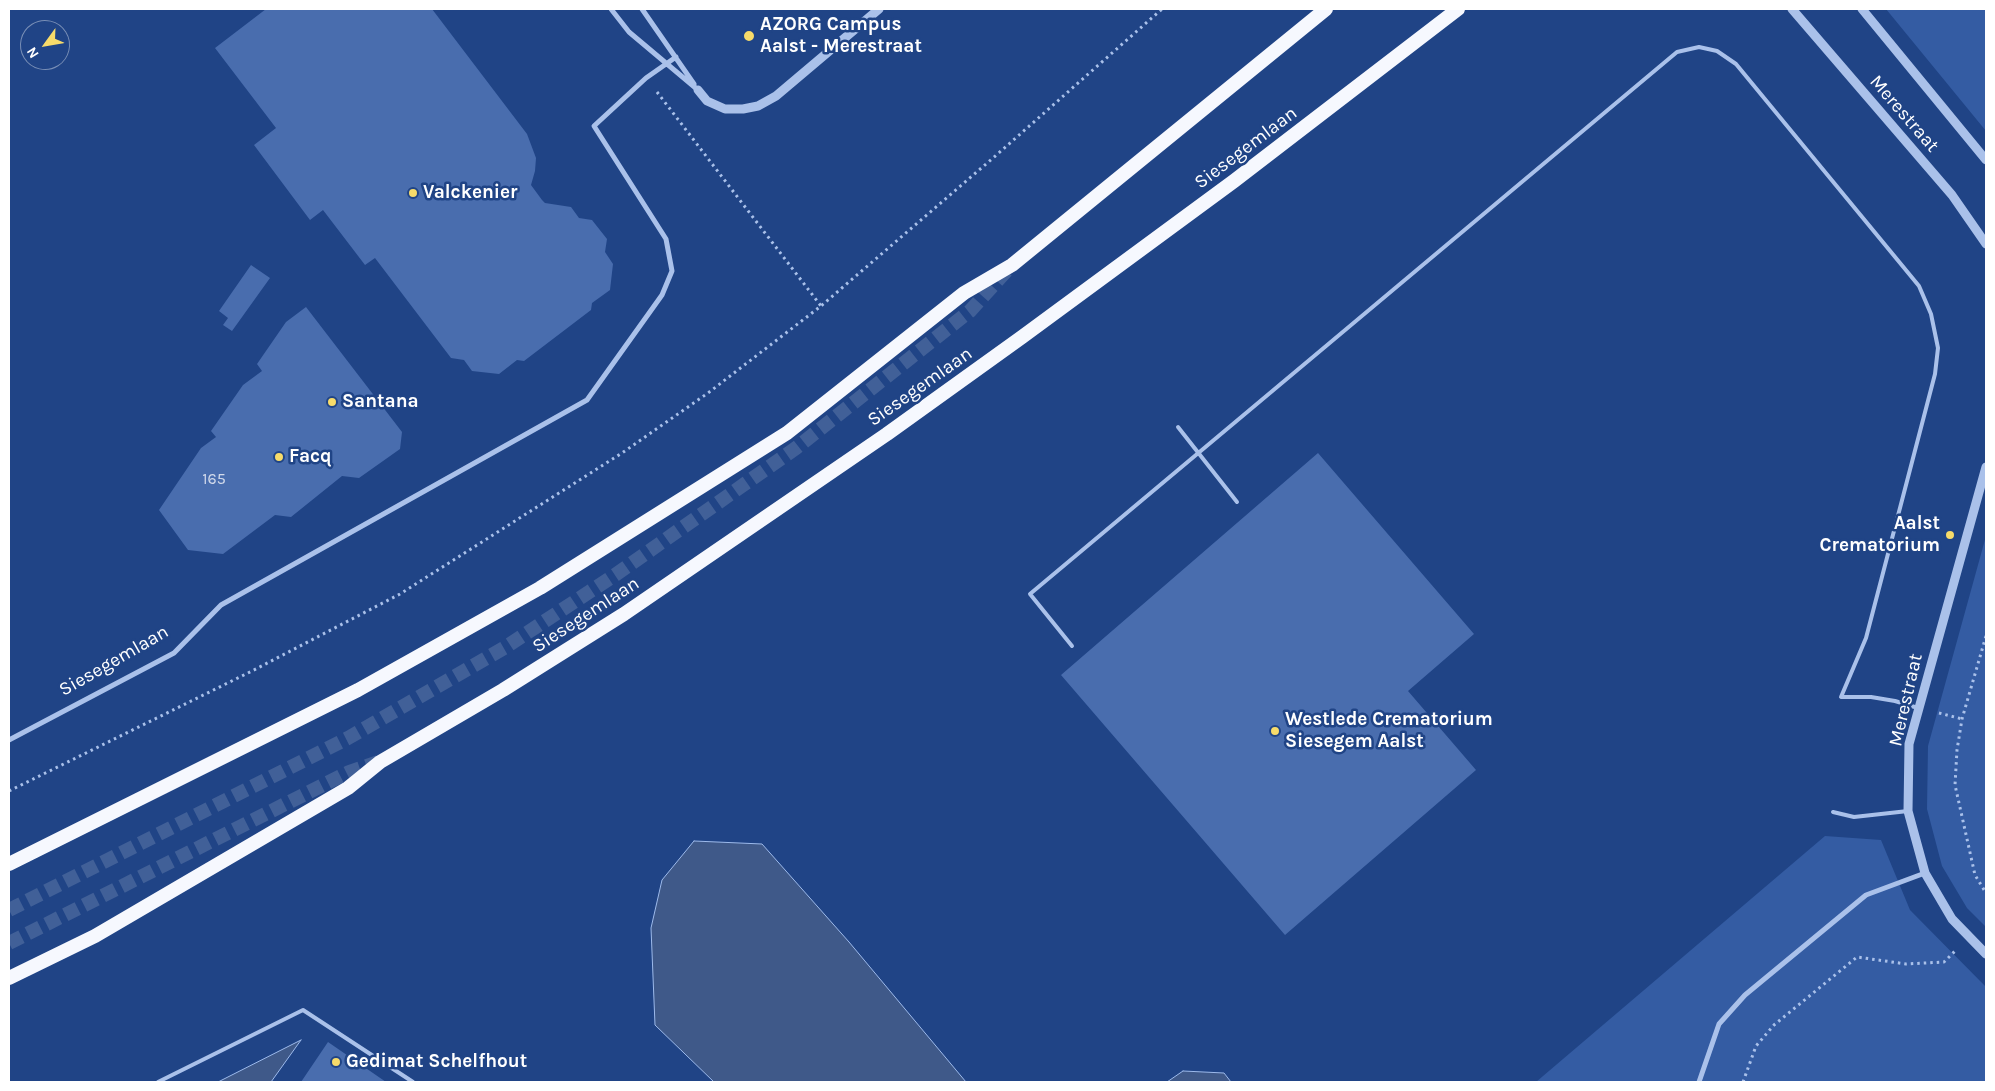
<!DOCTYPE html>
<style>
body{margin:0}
#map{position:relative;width:1995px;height:1091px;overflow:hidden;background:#204486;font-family:Karla,sans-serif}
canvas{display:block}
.frame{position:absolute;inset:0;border:10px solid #fff;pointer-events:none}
.north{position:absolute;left:20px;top:20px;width:50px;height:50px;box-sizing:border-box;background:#204486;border:1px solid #798fb6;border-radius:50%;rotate:238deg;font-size:14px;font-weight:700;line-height:20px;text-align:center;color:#fff}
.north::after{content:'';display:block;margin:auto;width:18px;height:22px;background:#f7db6a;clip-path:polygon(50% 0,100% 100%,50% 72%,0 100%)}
</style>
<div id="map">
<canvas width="1995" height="1091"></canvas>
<div class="frame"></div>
<div class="north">N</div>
</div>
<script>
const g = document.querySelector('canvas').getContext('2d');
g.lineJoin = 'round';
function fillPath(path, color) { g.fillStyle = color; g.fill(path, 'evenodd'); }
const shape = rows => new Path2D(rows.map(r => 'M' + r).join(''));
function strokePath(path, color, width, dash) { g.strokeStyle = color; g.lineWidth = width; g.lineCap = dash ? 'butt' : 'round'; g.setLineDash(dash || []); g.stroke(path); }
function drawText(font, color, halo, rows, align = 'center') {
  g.font = font + ' Karla,sans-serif'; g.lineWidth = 5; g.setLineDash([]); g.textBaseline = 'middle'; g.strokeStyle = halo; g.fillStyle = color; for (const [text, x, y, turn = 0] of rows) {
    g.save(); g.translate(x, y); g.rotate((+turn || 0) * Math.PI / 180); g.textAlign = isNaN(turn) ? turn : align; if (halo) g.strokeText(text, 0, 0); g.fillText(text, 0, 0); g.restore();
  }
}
const green = shape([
 [1886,9,1986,9,1986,131],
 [1986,536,1986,927,1967,908,1942,866,1927,809,1928,746],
 [1825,836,1881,840,1910,910,1986,987,1986,1082,1536,1082]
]);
const water = shape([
 [694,841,762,844,849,942,966,1082,714,1082,655,1025,651,928,662,880,694,841],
 [301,1040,271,1082,218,1082,301,1040],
 [1183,1071,1224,1073,1231,1082,1167,1082,1183,1071]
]);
const building = shape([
 [266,9,432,9,527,134,536,158,535,171,531,185,542,200,545,203,571,207,579,218,592,220,607,239,605,252,613,264,610,290,592,303,591,310,524,361,517,360,499,374,472,371,464,360,451,358,375,258,365,265,323,210,310,220,254,145,276,128,215,48],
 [251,265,270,278,232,331,223,325,228,318,219,311],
 [306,307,402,432,400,449,359,478,342,476,291,517,275,515,223,554,188,550,159,510,201,448,216,437,211,431,243,385,262,371,257,364,286,322],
 [1318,453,1474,634,1408,691,1476,770,1285,935,1061,675],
 [328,1042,386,1082,301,1082]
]);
const trunkTunnel = shape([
 [9,910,348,738,504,648,615,575,796,448,970,311,1008,269],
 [9,943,349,772,378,762]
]);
const path = shape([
 [657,92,821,306],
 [1986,636,1962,719,1957,750,1955,785,1975,875,1986,893],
 [1939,713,1962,719],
 [9,791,252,671,400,594,622,453,708,393,821,306,993,158,1162,9],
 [1743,1082,1756,1046,1774,1025,1857,957,1906,964,1944,962,1955,951]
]);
const service = shape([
 [1178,427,1237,502],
 [1072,646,1030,594,1677,52,1699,47,1717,51,1736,64,1919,286,1931,314,1938,348,1935,374,1866,638,1841,697,1871,697,1895,701,1918,708],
 [1833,812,1854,817,1908,811],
 [158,1082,303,1010,413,1082]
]);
const minor = shape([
 [611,9,629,32,698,90],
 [642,9,694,84],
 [9,740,174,653,221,605,587,400,662,295,672,271,666,239,594,126,646,78,676,57],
 [1699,1082,1719,1024,1745,995,1866,895,1925,873]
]);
const tertiary = shape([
 [1792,9,1952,195,1986,244],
 [1862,9,1986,160],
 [698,90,707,101,725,109,743,109,758,106,776,96,879,9],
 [1986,467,1909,744,1908,811,1925,873,1952,919,1986,954]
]);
const trunk = shape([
 [9,864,358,690,540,588,787,433,964,293,1012,265,1326,9],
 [9,978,95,936,348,788,380,762,503,690,624,614,887,434,1022,337,1234,181,1458,9]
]);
const markers = [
 [749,36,6,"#f7db6a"],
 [413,193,5,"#f7db6a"],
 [332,402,5,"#f7db6a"],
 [279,457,5,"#f7db6a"],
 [1950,535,5,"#f7db6a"],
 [1275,731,5,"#f7db6a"],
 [336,1062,5,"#f7db6a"]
];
const numberNames = [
 ["165",214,479]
];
const poiNames = [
 ["AZORG Campus",760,25],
 ["Aalst - Merestraat",760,47],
 ["Valckenier",423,193],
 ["Santana",342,402],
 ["Facq",289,457],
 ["Aalst",1940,524,"right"],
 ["Crematorium",1940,546,"right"],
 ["Westlede Crematorium",1285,720],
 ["Siesegem Aalst",1285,742],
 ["Gedimat Schelfhout",346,1062]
];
const streetNames = [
 ["Merestraat",1904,114,49],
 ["Siesegemlaan",1246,148,-37],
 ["Siesegemlaan",920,387,-35],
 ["Siesegemlaan",586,615,-33],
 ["Siesegemlaan",114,661,-30],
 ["Merestraat",1906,700,-77]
];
fillPath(green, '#345ca3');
fillPath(water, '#3f5989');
strokePath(water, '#9dbaeb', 1);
fillPath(building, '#496dae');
strokePath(trunkTunnel, '#416098', 14, [14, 7]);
strokePath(path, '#aac1ea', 3, [2.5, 4]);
strokePath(service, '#aac1ea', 4);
strokePath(minor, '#aac1ea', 5);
strokePath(tertiary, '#aac1ea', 9);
strokePath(trunk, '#f6f8fe', 14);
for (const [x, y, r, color] of markers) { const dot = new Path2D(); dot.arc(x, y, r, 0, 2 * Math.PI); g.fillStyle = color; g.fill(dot); strokePath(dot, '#204486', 2); }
drawText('16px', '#d2daeb', null, numberNames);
drawText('bold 19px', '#fff', '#204486', poiNames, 'left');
drawText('19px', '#fff', '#204486', streetNames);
</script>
